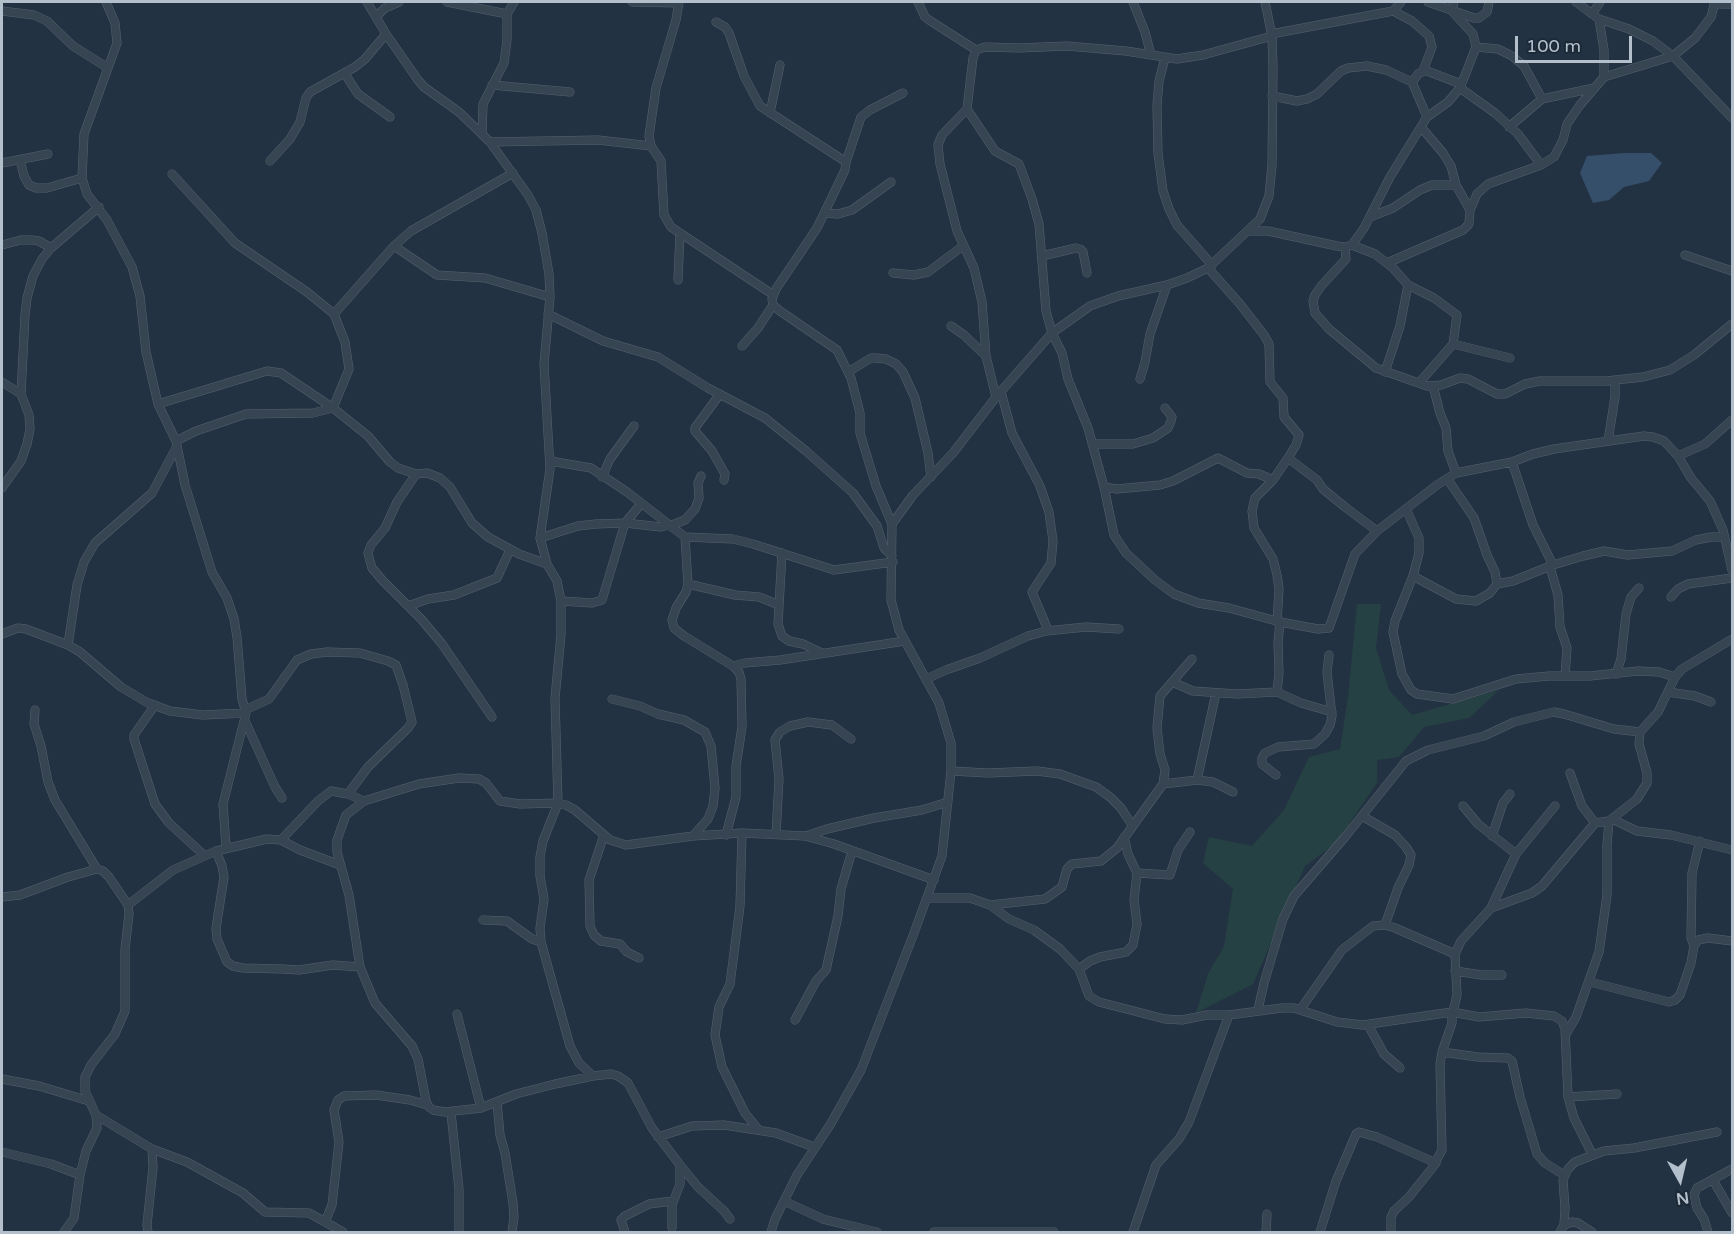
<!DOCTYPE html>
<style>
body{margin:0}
#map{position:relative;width:1734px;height:1234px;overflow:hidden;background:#233242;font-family:"Varela Round",sans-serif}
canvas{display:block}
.frame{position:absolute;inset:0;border:3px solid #b4bfcc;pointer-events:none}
.north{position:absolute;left:1650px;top:1150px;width:60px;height:60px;-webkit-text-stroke:4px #1c2936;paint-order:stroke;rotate:172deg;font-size:16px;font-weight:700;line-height:24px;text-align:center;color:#b4bfcc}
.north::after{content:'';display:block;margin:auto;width:21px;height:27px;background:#b4bfcc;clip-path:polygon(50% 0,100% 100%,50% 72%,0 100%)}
.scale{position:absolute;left:1515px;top:36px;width:117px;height:27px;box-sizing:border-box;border:3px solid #b4bfcc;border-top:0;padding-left:8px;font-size:18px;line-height:21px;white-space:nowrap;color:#b4bfcc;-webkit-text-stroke:4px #1c2936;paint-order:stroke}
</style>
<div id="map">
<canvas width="1734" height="1234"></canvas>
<div class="frame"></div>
<div class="north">N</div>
<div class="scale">100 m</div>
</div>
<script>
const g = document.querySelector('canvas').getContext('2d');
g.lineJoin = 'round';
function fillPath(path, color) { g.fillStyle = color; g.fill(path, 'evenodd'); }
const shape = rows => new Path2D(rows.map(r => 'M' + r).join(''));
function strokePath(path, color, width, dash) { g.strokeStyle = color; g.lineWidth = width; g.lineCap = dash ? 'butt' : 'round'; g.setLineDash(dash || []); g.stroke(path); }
const green = shape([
 [1357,604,1381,604,1376,648,1389,690,1412,715,1499,690,1469,718,1424,727,1399,757,1377,760,1377,783,1336,843,1305,866,1253,984,1196,1013,1208,974,1224,946,1233,889,1203,863,1209,837,1252,846,1284,810,1309,757,1340,749,1348,697]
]);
const water = shape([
 [1625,153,1651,153,1662,163,1649,181,1624,187,1609,200,1593,203,1580,173,1587,156]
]);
const minor = shape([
 [106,2,115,23,117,43,84,134,82,178,87,194,107,220,132,267,140,296,146,352,158,404,176,441,185,485,212,572,227,598,234,619,237,637,242,699,246,713,223,804,226,847],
 [367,2,386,34,418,80,424,87,459,112,490,142,528,195,536,210,542,233,549,274,550,297,544,364,550,469,540,538,547,564,557,581,561,601,561,635,555,698,558,803,543,841,540,857,540,876,544,899,540,928,541,942,570,1046,579,1063,593,1076],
 [447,2,507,14],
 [632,2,679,3],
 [679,2,676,20,656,88,649,136,651,146,661,161,664,215,671,227,680,233,772,294],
 [918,2,925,17,929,20,976,50],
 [1133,2,1145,32,1151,55],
 [1428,2,1474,18,1479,18,1487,12,1489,2],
 [1576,2,1599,19,1629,29,1653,41,1673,56,1732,118],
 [1714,4,1732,4],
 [2,11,34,15,47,21,73,46,108,68],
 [1393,11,1401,2],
 [1592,14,1600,2],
 [376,17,385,8,399,2],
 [716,22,725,27,729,33,744,76,760,106,846,162,845,170,817,228,776,289,772,299,773,305,780,311,837,350,851,378,860,413,860,433,876,486,892,524],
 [1271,34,1393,11,1412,21,1429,36,1432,47,1423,71],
 [1476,47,1498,49,1512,56,1524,66,1542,99],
 [1165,58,1159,81,1157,105,1158,153,1163,191,1169,209,1177,225,1212,265],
 [345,74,358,94,390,117],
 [1604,77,1673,56,1695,38,1711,17,1715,2],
 [1412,82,1419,73,1427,71,1461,84],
 [492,85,570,92],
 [1460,88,1495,113,1518,134,1541,165],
 [967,109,995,151,1019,164,1032,199,1039,224,1046,311,1052,333,1062,353,1068,379,1088,428,1104,487,1114,535,1126,553,1155,580,1174,594,1198,603,1229,608,1280,622,1318,629,1329,628,1355,554,1377,531,1437,485,1456,473,1512,462,1533,454,1554,449,1644,436,1653,437,1664,441,1678,456,1691,478,1710,501,1723,530,1732,570],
 [770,113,780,65],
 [1427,117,1448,102,1460,88,1476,47,1473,34,1452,11,1454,2],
 [1421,127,1443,153,1451,166,1456,185,1470,210],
 [1509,127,1542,99,1594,88],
 [482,134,483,104,504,63,507,40,507,14,514,2],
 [490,142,598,140,651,146],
 [20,160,24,176,29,185,36,188,47,188,82,178],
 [270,161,290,139,300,122,306,98,310,92,355,67,365,59,386,34],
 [846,162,861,117,870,110,903,93],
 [2,163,48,154],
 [172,174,235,243,307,292,334,314,345,342,349,369,333,408,313,413,246,414,196,431,176,441],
 [824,213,838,214,852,210,891,182],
 [1370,217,1393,208,1420,190,1432,185,1456,185],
 [1249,231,1268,231,1337,246,1345,247,1352,245,1364,228,1390,177,1427,117,1412,82,1386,70,1367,66,1348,68,1341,71,1317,94,1307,99,1297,101,1272,96],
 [2,245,21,240,32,240,39,241,51,248],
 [1352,245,1375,254,1393,268,1408,285,1400,326,1385,372],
 [394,246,437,275,485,278,550,297],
 [1345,247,1346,259,1322,285,1315,295,1313,301,1315,313,1329,329,1376,368,1427,386,1441,385,1460,378,1468,379,1497,394,1505,394,1525,384,1540,381,1606,381,1643,377,1670,370,1694,355,1732,324],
 [1685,255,1732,271],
 [1042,256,1076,248,1080,249,1083,252,1087,273],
 [1387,263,1463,230,1469,224,1470,210,1477,194,1488,184,1541,165,1554,157,1563,140,1567,124,1580,105,1604,77,1604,50,1599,19],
 [1208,268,1240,304,1264,335,1269,344,1270,382,1283,398,1284,417,1299,435,1296,445,1288,458,1273,480,1255,498,1252,511,1254,528,1273,559,1277,575,1279,589,1277,622],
 [893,273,914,275,928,272,963,246],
 [678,280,680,233],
 [1408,285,1434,298,1457,315,1453,344],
 [334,314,394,246,411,231,513,173],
 [548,314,603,341,658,357,708,388,765,418,806,451,853,493,877,526,884,548,892,556],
 [951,326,964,335,986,356],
 [742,346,758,328,773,305],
 [848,372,871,358,876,358,886,359,896,364,903,372,915,398,928,453,931,477],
 [1140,379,1145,362,1150,334,1167,285],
 [2,382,21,394,29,415,30,429,27,444,21,461,2,488],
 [1419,383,1453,344,1510,358],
 [1433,386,1440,413,1446,428,1448,451,1456,473],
 [1001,392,1012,433,1040,486,1049,512,1053,541,1051,563,1032,592,1048,630],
 [21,394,25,315,27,298,33,276,42,259,51,248,99,207],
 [720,394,695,428,695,431,712,451,725,474,724,480],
 [996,397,986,356,982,302,974,268,957,231,940,164,938,145,942,135,967,109,973,58,976,50,985,47,1019,48,1067,46,1126,51,1177,59,1203,55,1272,36],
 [158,404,267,371,281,373,333,408,368,436,390,462,398,468,416,474,427,473,440,478,450,487,472,523,488,537,519,554,547,564],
 [1608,441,1615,397,1615,380],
 [1092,444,1133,444,1153,438,1168,428,1171,421,1172,417,1165,408],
 [1678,456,1705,444,1732,420],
 [1288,458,1317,480,1323,489,1345,507,1377,531],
 [550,461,591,468,627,492,685,537,688,584,686,592,676,608,672,620,674,628,684,636,733,666,739,672,741,679,742,727,736,766,736,797,726,835],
 [1512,462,1533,525,1553,565],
 [416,474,397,502,385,528,371,545,368,553,370,561,372,568,383,581,422,620,442,644,492,717],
 [602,477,610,459,634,426],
 [1448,480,1474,518,1487,555,1495,572,1497,584],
 [1104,487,1117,489,1160,485,1173,481,1218,458,1247,473,1259,474,1273,480],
 [1406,509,1419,538,1419,553,1413,576,1395,621,1393,632,1402,674,1411,690,1417,694,1453,699,1516,679,1549,676,1590,676,1638,671,1659,672,1675,677],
 [669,526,685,520,695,509,699,498,698,483,701,476],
 [685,537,733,539,753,544,834,570,893,562],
 [540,538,578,526,596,524,625,523,661,527,668,525],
 [782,553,778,624,782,636,789,641,803,644,822,653],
 [1550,567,1558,595,1560,627,1567,648,1565,676],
 [1413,576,1456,599,1476,601,1490,593,1497,584,1513,581,1553,565,1583,556,1604,551,1628,555,1672,551,1696,540,1711,537,1724,537],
 [688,584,735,595,759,597,779,605],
 [1671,597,1678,589,1688,584,1732,578],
 [561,601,592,603,602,600,625,523,641,504],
 [408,606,428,599,454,595,497,578,510,550],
 [2,634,18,628,26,629,68,645,80,652,121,687,148,703,170,711,203,715,246,713],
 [68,645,77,585,84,562,95,543,152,493,176,448],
 [733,666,745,663,780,660,905,641],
 [1616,674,1621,659,1626,614,1631,597,1639,588],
 [926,679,946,670,980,658,1028,636,1046,631,1086,627,1119,629],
 [1172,682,1193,691,1237,694,1277,692,1301,703,1332,712],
 [1277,692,1279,673,1278,642,1280,622],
 [1668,692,1695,696,1711,702],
 [612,699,640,706,658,714,684,720,705,732,711,746,715,788,713,806,708,819,693,836],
 [155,705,134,735,134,739,155,804,169,823,205,856],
 [35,710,34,724,41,746,48,782,55,800,97,869],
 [245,710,269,699,297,660,311,654,327,652,360,653,388,661,396,665,403,685,412,722,408,728,368,767,348,794],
 [246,723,275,787,282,798],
 [951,771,988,773,1037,771,1060,774,1096,787,1110,797,1121,808,1132,825],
 [1570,773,1582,806,1595,823],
 [1276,775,1262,764,1262,758,1265,753,1278,747,1314,744,1325,734,1330,725,1332,716,1327,672,1329,655],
 [1197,780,1216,693],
 [1163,784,1197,780,1213,782,1233,792],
 [1463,806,1478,824,1516,854],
 [1362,816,1395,835,1406,847,1411,855,1409,865,1398,888,1385,925],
 [1612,819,1637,831,1671,835,1732,850],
 [742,833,740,906,730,984,719,1007,715,1035,722,1067,745,1113,758,1129],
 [604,835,589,880,590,926,594,935,601,941,620,944,627,952,639,958],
 [776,835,779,779,775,740,780,732,790,726,808,722,832,725,851,739],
 [806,836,827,829,874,818,922,810,948,802],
 [1492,836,1503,803,1510,794],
 [281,840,318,801,331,791,348,794,364,801],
 [216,851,222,866,224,877,216,928,217,939,227,962,233,966,243,968,283,969,299,970,333,965,360,967],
 [1137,873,1170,875,1178,850,1190,832],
 [2,897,20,895,68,877,97,869,103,871,109,877,128,905,129,914,125,949,125,1011,115,1034,91,1065,85,1077,85,1091,96,1115,97,1128,86,1151,80,1175,74,1218,64,1232],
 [927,898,970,898,990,905,1009,919,1034,930,1060,949,1079,969,1089,996,1099,1002,1165,1019,1182,1020,1207,1015,1229,1015,1282,1008,1294,1008,1337,1022,1363,1025,1452,1012,1479,1017,1526,1013,1554,1016,1562,1021,1565,1029,1568,1097,1574,1118,1592,1154],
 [128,905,173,870,216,851,267,839,281,840,300,850,340,865],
 [990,905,1045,899,1062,887,1067,869,1072,864,1101,861,1117,848,1163,784,1165,770,1160,754,1157,728,1160,696,1192,659],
 [1491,908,1516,854,1555,806],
 [483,920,507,921,532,939,541,942],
 [1694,946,1691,938,1692,873,1700,841],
 [1079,969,1090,961,1100,957,1126,952,1133,945,1137,924,1134,900,1137,873,1128,854,1124,837],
 [1455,971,1482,975,1502,975],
 [1590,982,1669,1002,1675,1000,1680,995,1691,963,1694,946,1698,940,1708,938,1732,941],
 [1258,1010,1264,983,1283,919,1294,896,1345,837,1406,761,1428,750,1484,736,1514,722,1554,712,1564,714,1614,729,1640,732],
 [1300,1010,1342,950,1373,926,1385,925,1395,928,1455,954],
 [1453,1012,1457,995,1455,954,1461,941,1491,908,1532,893,1542,886,1595,823,1609,821,1637,799,1647,783,1647,773,1639,744,1640,732,1658,712,1675,677,1682,669,1732,639],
 [457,1014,481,1108],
 [795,1020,816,981,826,970,838,916,841,889,852,851],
 [1368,1025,1384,1054,1400,1068],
 [1566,1034,1576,1017,1599,952,1607,895,1607,845,1609,821],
 [1442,1052,1478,1057,1508,1058,1512,1061,1520,1097,1537,1154,1545,1163,1564,1175],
 [2,1079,39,1086,89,1101],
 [1568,1097,1617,1094],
 [497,1102,500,1135,505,1153,513,1203,514,1217,512,1232],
 [451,1113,459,1189,459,1232],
 [96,1115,152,1149,187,1162,243,1193,265,1212,309,1213,343,1232],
 [658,1137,692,1126,724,1125,776,1133,814,1147],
 [2,1152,51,1164,80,1175],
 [1713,1180,1732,1213],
 [784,1201,823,1219,877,1232],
 [730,1219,724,1211,698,1187,680,1165,652,1128,628,1083,618,1076,611,1074,593,1076,555,1084,516,1094,481,1108,445,1112,433,1110,429,1107,426,1101,418,1059,412,1046,375,1003,360,967,349,895,337,852,337,840,346,815,364,801,419,784,459,778,479,779,486,783,500,801,520,804,558,803,566,805,575,810,610,840,626,845,693,836,742,833,805,836,834,844,934,880],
 [325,1222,332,1205,339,1142,334,1110,338,1100,344,1096,376,1095,410,1100,427,1105],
 [1564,1225,1572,1222,1578,1223,1592,1232],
 [672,1228,672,1205,680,1184,680,1167],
 [148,1232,147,1225,153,1167,152,1149],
 [625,1232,621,1220,625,1216,649,1204,673,1201],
 [771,1232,775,1219,797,1175,830,1125,861,1070,914,933,942,856,951,771,951,743,939,703,899,630,891,600,892,524,913,495,953,453,996,397,1052,333,1090,306,1118,296,1167,285,1187,278,1208,268,1260,219,1269,196,1272,165,1273,68,1272,36,1265,2],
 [934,1232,1054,1232],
 [1133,1232,1156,1165,1179,1139,1189,1122,1229,1015],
 [1266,1232,1267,1214],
 [1320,1232,1336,1181,1356,1134,1359,1132,1377,1137,1436,1163],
 [1391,1232,1391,1217,1394,1211,1409,1197,1433,1167,1442,1150,1440,1064,1442,1052,1452,1023,1452,1012],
 [1560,1232,1564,1225,1565,1208,1563,1180,1568,1169,1575,1162,1604,1151,1634,1148,1717,1132],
 [1708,1232,1704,1219,1697,1208,1694,1195,1697,1188,1732,1169]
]);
fillPath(green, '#254143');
fillPath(water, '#354f6a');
strokePath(minor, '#55626f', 9);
strokePath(minor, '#374451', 8);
</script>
